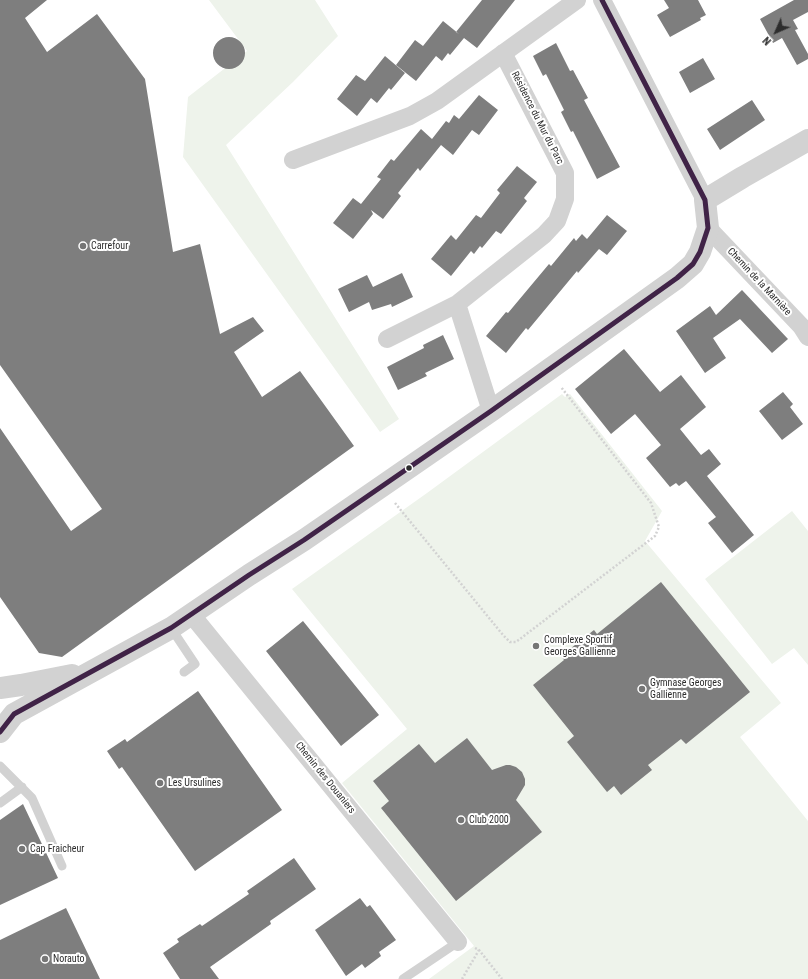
<!DOCTYPE html>
<meta charset="utf-8">
<style>
body{margin:0}
#map{position:relative;width:808px;height:979px;overflow:hidden;background:#fff;font-family:"Roboto Condensed",sans-serif}
canvas{display:block}
.north{position:absolute;left:756px;top:12px;width:40px;height:40px;-webkit-text-stroke:3px #fff;paint-order:stroke;rotate:225deg;font-size:11px;font-weight:700;line-height:16px;text-align:center;color:#2d2d2d}
.north::after{content:'';display:block;margin:auto;width:14px;height:18px;background:#2d2d2d;clip-path:polygon(50% 0,100% 100%,50% 72%,0 100%)}
</style>
<div id="map">
<canvas width="808" height="979"></canvas>
<div class="north">N</div>
</div>
<script>
const g = document.querySelector('canvas').getContext('2d');
g.lineJoin = 'round';
function fillPath(path, color) { g.fillStyle = color; g.fill(path, 'evenodd'); }
const shape = rows => new Path2D(rows.map(r => 'M' + r).join(''));
function strokePath(path, color, width, dash) { g.strokeStyle = color; g.lineWidth = width; g.lineCap = dash ? 'butt' : 'round'; g.setLineDash(dash || []); g.stroke(path); }
function drawText(font, color, halo, rows, align = 'center') {
  g.font = font + ' "Roboto Condensed",sans-serif'; g.lineWidth = 4; g.setLineDash([]); g.textBaseline = 'middle'; g.strokeStyle = halo; g.fillStyle = color; for (const [text, x, y, turn = 0] of rows) {
    g.save(); g.translate(x, y); g.rotate((+turn || 0) * Math.PI / 180); g.textAlign = isNaN(turn) ? turn : align; if (halo) g.strokeText(text, 0, 0); g.fillText(text, 0, 0); g.restore();
  }
}
const green = shape([
 [209,0,315,0,338,36,293,82,226,145,399,419,380,432,183,157,188,97,247,51],
 [562,394,565,397,570,394,662,511,645,541,781,703,740,737,808,821,808,979,429,979,474,946,342,783,407,729,292,589,427,493],
 [792,511,808,531,808,665,794,648,772,664,705,579]
]);
const building = shape([
 [0,0,47,0,25,18,47,52,97,14,145,79,173,252,200,244,220,334,253,317,264,331,234,352,262,397,300,371,354,446,62,657,39,653,0,597,0,428,71,531,102,509,0,365],
 [482,0,515,0,477,48,464,38,450,55,448,53,442,61,436,56,416,81,396,65,415,40,423,46,443,21,459,34,456,32],
 [664,0,698,0,706,15,700,18,701,20,670,37,657,15,669,8],
 [794,0,808,0,808,12,793,20,798,29,795,30,808,54,808,59,797,65,782,38,773,43,760,19],
 '213 53a16 16 0 1 1 32 0a16 16 0 1 1-32 0Z',
 [556,43,570,71,573,70,588,98,584,100,620,167,597,179,573,131,571,132,561,112,564,110,546,74,543,76,533,56],
 [385,56,405,73,391,90,389,88,377,103,371,98,357,116,337,99,356,75,365,81],
 [703,58,715,79,690,93,679,72],
 [479,95,498,110,479,135,472,130,453,155,441,145,420,171,418,168,398,193,401,196,383,219,371,210,373,214,353,239,333,223,353,198,361,204,381,179,377,177,391,159,394,161,421,129,432,139,446,121,449,123,454,115,459,119],
 [752,100,765,120,720,150,707,129],
 [517,166,537,182,524,198,527,201,501,234,496,231,482,248,480,246,474,254,471,251,451,276,431,259,451,235,456,240,476,215,481,218,500,193,497,190],
 [607,215,627,231,607,255,599,249,578,273,577,271,528,330,526,328,506,353,486,336,506,312,508,313,549,264,551,266,574,238,576,241,582,234,587,239],
 [402,273,413,297,392,307,391,304,372,310,369,302,349,312,338,289,367,275,373,287],
 [742,290,788,339,772,353,740,319,713,338,726,358,705,373,676,331,710,306,716,315],
 [443,335,454,359,425,373,427,376,398,390,387,367,424,348,423,345],
 [624,349,660,392,681,375,706,407,680,429,701,455,709,449,721,464,707,476,754,535,732,553,708,523,716,517,686,481,679,486,676,483,670,487,646,458,661,445,635,414,611,434,575,389],
 [783,392,793,404,790,407,803,424,782,440,759,411],
 [661,582,750,692,686,744,681,739,648,765,652,770,621,795,614,786,607,792,567,742,574,736,533,685,564,660,561,656,594,630,597,634],
 [303,621,379,715,341,746,266,651],
 [198,691,282,810,195,871,122,767,119,769,107,751,125,739,127,742],
 [467,738,492,770,506,765,510,765,516,767,522,772,525,779,525,785,516,800,542,832,456,901,381,808,389,801,373,781,419,744,435,763],
 [23,804,58,878,0,905,0,820],
 [294,858,316,889,270,921,271,924,210,967,219,979,180,979,163,953,179,942,177,939,200,924,202,926,249,894,247,891],
 [360,898,367,907,370,905,396,940,379,952,381,956,365,968,362,964,346,976,315,930],
 [66,908,100,979,0,979,0,940]
]);
const path = shape([
 [395,503,503,635,510,642,516,642,655,536,659,527,651,503,561,387],
 [475,948,479,950,502,979],
 [462,979,479,950]
]);
const service = shape([
 [171,628,195,664,184,672],
 [0,766,32,798,62,866],
 [0,803,22,787],
 [403,979,458,942]
]);
const minor = shape([
 [602,0,705,200],
 [293,160,410,116,437,101,577,0],
 [708,228,801,326,808,337],
 [457,304,491,411],
 [387,339,457,304,544,235,557,221,565,199,565,173,503,53],
 [191,614,458,942]
]);
const tertiary = shape([
 [0,688,21,685,72,675],
 [0,732,14,714,171,628,249,575,304,540,491,411,677,278,693,264,700,252,708,228,705,200,743,177,808,140]
]);
const bus1 = shape([
 [0,732,14,714,171,628,249,575,304,540,491,411,677,278,693,264,700,252,708,228,705,200,602,0]
]);
const markers = [
 [83,246,4,"#767676"],
 [409,468,3.5,"#2d2d2d"],
 [536,646,4,"#767676"],
 [642,689,4,"#767676"],
 [160,783,4,"#767676"],
 [461,820,4,"#767676"],
 [22,849,4,"#767676"],
 [45,959,4,"#767676"]
];
const streetNames = [
 ["Résidence du Mur du Parc",537,118,63],
 ["Chemin de la Marnière",759,282,47],
 ["Chemin des Douaniers",325,778,51]
];
const poiNames = [
 ["Carrefour",91,246],
 ["Complexe Sportif",544,640],
 ["Georges Gallienne",544,652],
 ["Gymnase Georges",650,683],
 ["Gallienne",650,695],
 ["Les Ursulines",168,783],
 ["Club 2000",469,820],
 ["Cap Fraicheur",30,849],
 ["Norauto",53,959]
];
fillPath(green, '#eef3eb');
fillPath(building, '#7e7e7e');
strokePath(path, '#d2d2d2', 2.5, [2, 2]);
strokePath(service, '#d2d2d2', 9);
strokePath(minor, '#d2d2d2', 18);
strokePath(tertiary, '#d2d2d2', 22);
strokePath(bus1, '#402347', 5);
for (const [x, y, r, color] of markers) { const dot = new Path2D(); dot.arc(x, y, r, 0, 2 * Math.PI); g.fillStyle = color; g.fill(dot); strokePath(dot, '#fff', 1.5); }
drawText('10px', '#2d2d2d', '#fff', streetNames);
drawText('10px', '#2d2d2d', '#fff', poiNames, 'left');
</script>
